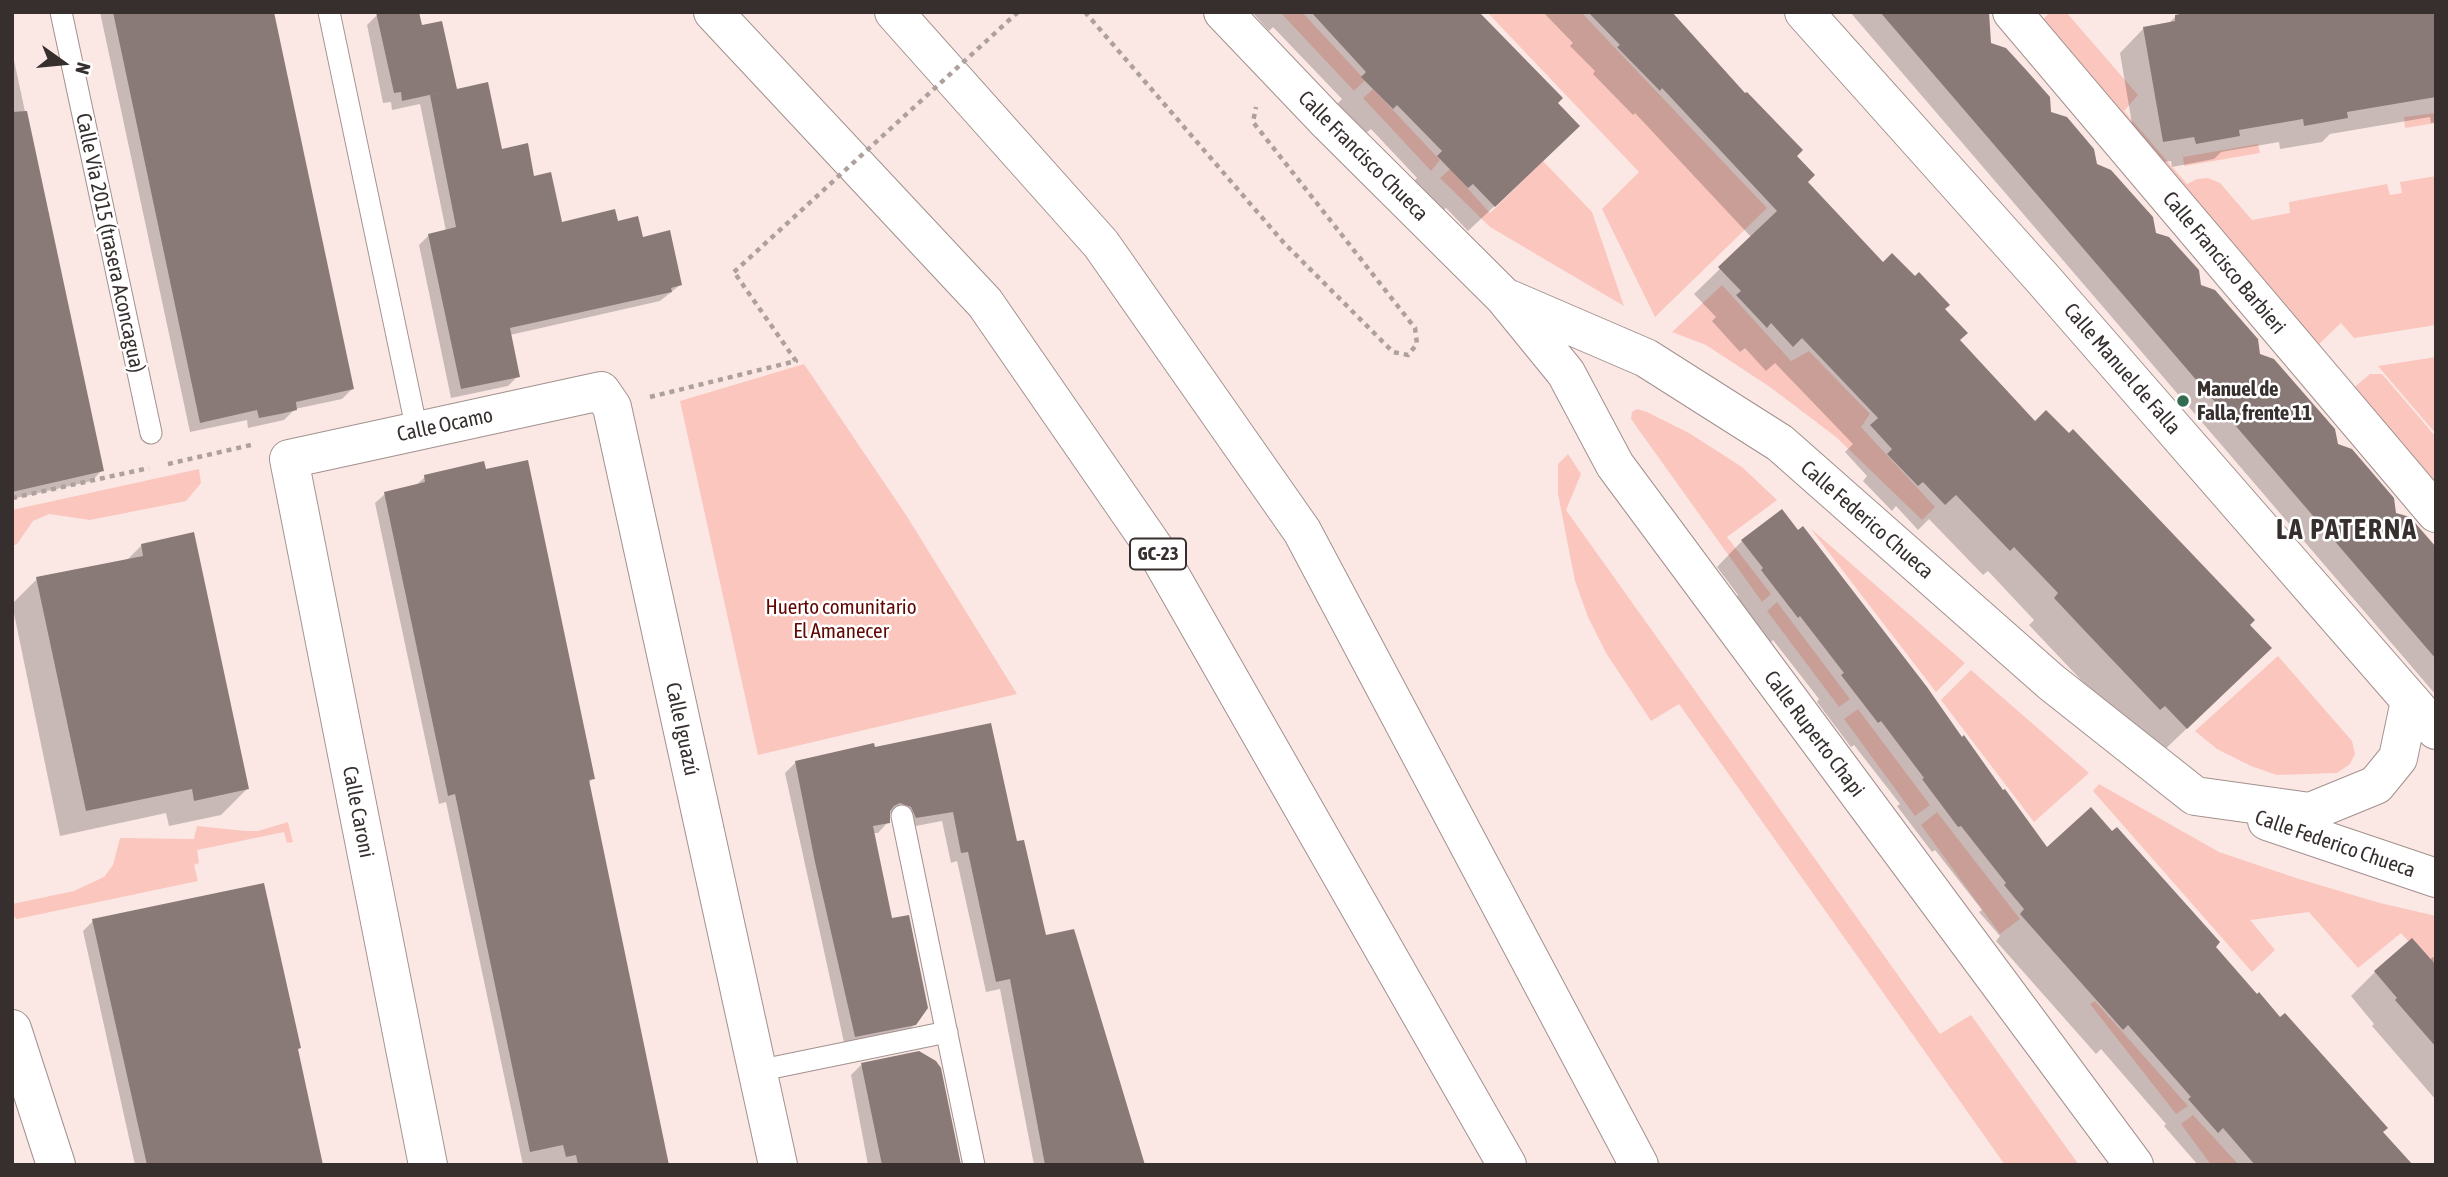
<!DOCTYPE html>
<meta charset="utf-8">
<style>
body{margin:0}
#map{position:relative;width:2448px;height:1177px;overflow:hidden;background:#fbe8e5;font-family:"Asap Condensed",sans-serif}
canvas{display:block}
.frame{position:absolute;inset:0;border:14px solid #362f2e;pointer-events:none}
.north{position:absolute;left:28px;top:28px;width:70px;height:70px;-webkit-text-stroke:5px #fff;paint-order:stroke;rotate:105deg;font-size:19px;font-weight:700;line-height:28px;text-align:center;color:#362f2e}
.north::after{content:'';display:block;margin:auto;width:24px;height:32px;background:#362f2e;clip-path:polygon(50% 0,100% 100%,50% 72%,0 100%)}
</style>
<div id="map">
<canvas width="2448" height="1177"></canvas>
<div class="frame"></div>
<div class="north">N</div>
</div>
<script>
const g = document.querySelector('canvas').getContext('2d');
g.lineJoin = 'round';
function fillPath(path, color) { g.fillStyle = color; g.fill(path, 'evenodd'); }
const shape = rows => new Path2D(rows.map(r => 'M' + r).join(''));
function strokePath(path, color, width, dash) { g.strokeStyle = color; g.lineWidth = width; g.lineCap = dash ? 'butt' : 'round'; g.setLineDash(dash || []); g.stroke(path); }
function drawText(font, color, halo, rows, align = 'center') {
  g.font = font + ' "Asap Condensed",sans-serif'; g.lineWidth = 5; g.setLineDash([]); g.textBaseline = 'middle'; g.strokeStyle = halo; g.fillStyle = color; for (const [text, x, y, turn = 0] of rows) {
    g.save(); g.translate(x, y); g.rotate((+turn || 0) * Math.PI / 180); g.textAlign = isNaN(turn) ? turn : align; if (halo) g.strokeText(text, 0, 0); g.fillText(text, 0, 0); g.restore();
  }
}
const green = shape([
 [1280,12,1302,12,1365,80,1354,91],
 [1487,12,1581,12,1767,208,1655,317,1602,209,1639,172],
 [2050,12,2066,12,2138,95,2124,111,2187,184,2197,179,2208,178,2220,183,2252,220,2290,213,2289,202,2387,184,2390,195,2402,193,2400,182,2436,176,2436,325,2354,338,2341,323,2317,346,2038,25],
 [1373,89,1440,160,1431,171,1363,98],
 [2436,113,2436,123,2405,128,2404,117],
 [2258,144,2260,153,2184,166,2183,157],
 [1543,161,1592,212,1624,306,1490,227,1440,178,1450,169,1490,213],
 [1722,285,1791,361,1809,351,1870,414,1861,427,1935,507,1922,520,1836,437,1770,387,1706,345,1672,332],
 [2436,357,2436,434,2378,366],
 [804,364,906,515,1017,694,758,755,680,401],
 [2370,374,2382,374,2436,437,2436,488,2351,390],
 [1637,409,1647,412,1689,433,1742,467,1777,500,1727,537,1771,594,1762,602,1631,419,1632,412],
 [1568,454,1581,474,1566,510,1940,1034,1971,1015,2079,1165,2005,1165,1679,704,1651,721,1606,653,1588,617,1575,581,1558,494,1558,464],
 [199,469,201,483,186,501,90,520,49,514,33,521,17,544,12,546,12,510],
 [1810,528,1965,663,1936,692],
 [1777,602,1850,699,1839,707,1767,611],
 [2278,656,2352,741,2355,754,2350,764,2337,773,2277,775,2251,766,2217,749,2195,731],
 [1971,670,2089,773,2034,822,1941,700],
 [1858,709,1930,805,1915,816,1844,719],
 [2099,784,2219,852,2299,879,2380,903,2436,916,2436,972,2401,933,2358,968,2309,912,2250,920,2275,950,2252,972,2093,791],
 [1937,812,2020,919,2000,934,1921,825],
 [288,822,293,842,287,843,284,832,197,850,199,863,194,865,198,881,17,919,12,915,12,904,74,891,104,877,113,865,120,838,194,839,197,826,246,831,258,831],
 [2095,1001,2188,1106,2176,1114,2090,1004],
 [2193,1115,2239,1165,2211,1165,2181,1124]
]);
const shadow = shape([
 [100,12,272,12,352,389,342,399,295,409,284,420,248,428,247,420,190,432],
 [1252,12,1478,12,1555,103,1552,152,1468,231,1446,208,1441,212,1412,183,1417,178,1371,129,1366,133,1337,104,1342,99,1273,27,1269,31],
 [1543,12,1667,12,1795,156,1806,182,1883,264,1943,309,1958,340,2035,423,2248,625,2244,674,2160,754,2133,735,2029,625,2034,620,1988,571,1983,575,1929,519,1918,530,1896,506,1892,511,1863,481,1867,476,1845,452,1853,444,1775,363,1766,371,1745,348,1740,352,1712,321,1716,317,1694,294,1752,238,1635,113,1633,115,1593,74,1595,71,1570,46,1573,43],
 [1850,12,1974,12,1990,44,2395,514,2436,549,2436,695],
 [2436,12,2436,122,2431,123,2430,117,2330,134,2322,142,2280,149,2279,142,2221,152,2214,159,2172,167,2171,161,2139,165,2120,53,2144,28,2167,25,2176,16],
 [377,15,421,27,455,88,501,151,533,178,560,224,617,223,641,239,680,285,660,301,510,335,518,376,508,386,451,398,419,245,429,235,446,231,420,104,392,110,391,102,383,103,367,25],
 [12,51,102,470,92,481,12,499],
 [485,471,593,778,588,784,668,1165,523,1165,446,802,439,804,375,503,385,494,415,486,425,477],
 [1742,541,2046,850,2213,947,2410,1165,2198,1165,2164,1126,2166,1124,2101,1049,2096,1054,1996,941,2000,936,1979,912,1982,910,1935,850,1932,852,1897,806,1900,804,1854,745,1851,747,1817,702,1819,699,1773,640,1771,642,1736,597,1738,595,1717,567],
 [142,545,247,789,221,815,169,826,166,813,60,836,12,604,37,579,126,561],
 [874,749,1016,843,1044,937,1142,1165,1034,1165,1000,989,986,992,957,861,951,863,942,821,905,828,901,817,888,813,888,822,878,833,873,833,915,1024,904,1035,845,1047,785,773,796,762],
 [93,921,297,1050,321,1165,135,1165,83,931],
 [2433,957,2436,960,2436,1100,2372,1026,2374,1024,2351,996,2375,972,2429,960],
 [861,1065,950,1165,868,1165,851,1075]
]);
const building = shape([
 [113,12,274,12,354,389,296,402,297,410,280,414,259,418,257,410,200,423],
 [376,12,419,12,422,25,442,21,457,89,402,101,401,92,394,93],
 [1311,12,1479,12,1563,98,1558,103,1580,126,1495,207,1473,184,1468,188,1437,156,1442,151,1397,105,1393,109,1361,77,1366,72],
 [1588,12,1672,12,1745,93,1747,92,1803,150,1797,156,1815,175,1808,182,1883,262,1892,253,1915,276,1919,272,1950,305,1945,309,1968,333,1960,340,2035,421,2046,410,2069,433,2073,429,2255,620,2250,625,2272,648,2187,729,2165,706,2160,710,2084,630,2054,598,2058,593,2014,547,2010,551,1956,495,1945,505,1923,482,1918,486,1887,454,1892,449,1870,425,1878,418,1802,338,1793,347,1771,323,1767,328,1736,295,1741,291,1718,267,1777,211,1662,88,1660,91,1617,47,1620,45],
 [1880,12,1989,12,1991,43,2006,48,2028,72,2050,97,2051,112,2067,117,2094,149,2097,164,2111,170,2153,217,2156,233,2169,237,2199,270,2201,285,2215,290,2258,339,2260,354,2274,359,2335,429,2338,444,2352,449,2394,498,2396,513,2410,517,2436,547,2436,659],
 [2190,12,2436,12,2436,97,2347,112,2348,118,2304,126,2303,119,2239,130,2240,136,2196,144,2194,137,2163,142,2143,27,2175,21,2175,15],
 [488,82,502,149,528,143,534,176,551,172,562,222,615,209,618,221,638,216,643,237,670,230,682,285,671,288,672,292,510,328,520,377,461,389,428,234,456,227,430,95],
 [27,111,104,471,12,492,12,112],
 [528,460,595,779,589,780,669,1165,578,1165,576,1155,566,1157,563,1145,530,1152,455,794,448,796,384,492,425,482,424,475,484,461,486,469],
 [1782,509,1798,530,1803,526,1927,687,1962,737,1964,735,2003,790,2005,789,2047,847,2091,807,2112,831,2117,827,2220,942,2216,947,2257,994,2259,992,2280,1017,2285,1013,2388,1128,2383,1132,2413,1165,2255,1165,2223,1128,2218,1133,2188,1099,2191,1097,2128,1025,2123,1030,2020,914,2024,909,2004,885,2006,883,1961,826,1958,827,1922,779,1924,778,1881,721,1878,723,1841,675,1844,673,1800,616,1798,618,1761,570,1763,568,1741,540],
 [194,532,249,789,194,801,192,789,86,811,36,577,143,556,141,544],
 [991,723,1017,841,1024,840,1046,935,1074,929,1145,1165,1045,1165,1010,979,996,982,968,852,961,853,953,812,916,818,911,807,900,803,894,806,890,811,890,823,873,826,892,918,909,915,928,1008,916,1025,855,1037,815,862,795,761,874,743,875,747],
 [264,883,301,1048,298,1049,323,1165,147,1165,92,919],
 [2412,938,2436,965,2436,1047,2395,1000,2397,998,2374,971],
 [919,1051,936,1061,941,1068,961,1165,882,1165,861,1063]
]);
const path = shape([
 [1085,12,1284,243,1393,352,1408,355,1417,344,1415,328,1253,122,1256,107],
 [650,397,796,361,734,272],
 [168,464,251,445],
 [12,498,149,468]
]);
const lane = shape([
 [61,12,151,433],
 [329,12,417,431],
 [902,816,974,1165],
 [757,1071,947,1032]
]);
const street = shape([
 [1223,12,1325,119,1504,297,1566,373,1615,465,2134,1165],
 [1804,12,2043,279,2436,730],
 [2012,12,2436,513],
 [1509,299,1646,358,1780,443,2051,682,2195,796,2310,812,2376,785,2398,758,2410,701],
 [2267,821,2436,878],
 [12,1029,56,1165],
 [428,1165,289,459,601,391,612,407,778,1165]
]);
const highway = shape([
 [713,12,985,303,1157,552,1507,1165],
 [894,12,1101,244,1302,531,1639,1165]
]);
const pathBridge = shape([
 [734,272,1018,12]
]);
const markers = [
 [2183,401,7,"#336a50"]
];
const shields = [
 [1158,554,56]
];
const shieldNames = [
 ["GC-23",1158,554]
];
const streetNames = [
 ["Calle Francisco Chueca",1363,156,45],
 ["Calle Vía 2015 (trasera Aconcagua)",110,243,78],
 ["Calle Francisco Barbieri",2224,263,50],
 ["Calle Manuel de Falla",2122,369,49],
 ["Calle Ocamo",445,425,-12],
 ["Calle Federico Chueca",1867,520,41],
 ["Calle Iguazú",682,729,78],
 ["Calle Ruperto Chapi",1814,734,53],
 ["Calle Caroni",358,812,79],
 ["Calle Federico Chueca",2335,844,19]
];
const poiNames = [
 ["Manuel de",2197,389],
 ["Falla, frente 11",2197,413]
];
const parkNames = [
 ["Huerto comunitario",841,607],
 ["El Amanecer",841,631]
];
const districtNames = [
 ["LA PATERNA",2347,530]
];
fillPath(green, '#fbc6bd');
fillPath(shadow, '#0003');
fillPath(building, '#8a7a77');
strokePath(lane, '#a2918e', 23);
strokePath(street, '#a2918e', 40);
strokePath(highway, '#a2918e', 40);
strokePath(path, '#aea09d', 4.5, [5, 5]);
strokePath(lane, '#fff', 21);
strokePath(street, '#fff', 38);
strokePath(highway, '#fff', 38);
strokePath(pathBridge, '#aea09d', 4.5, [5, 5]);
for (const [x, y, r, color] of markers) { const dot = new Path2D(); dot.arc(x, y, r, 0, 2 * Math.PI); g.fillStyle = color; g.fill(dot); strokePath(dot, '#fff', 2.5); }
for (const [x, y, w] of shields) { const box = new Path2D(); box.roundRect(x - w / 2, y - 15.5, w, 31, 5); g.fillStyle = '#fff'; g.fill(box); strokePath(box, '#362f2e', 2); }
drawText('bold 19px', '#362f2e', null, shieldNames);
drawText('21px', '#362f2e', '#fff', streetNames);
drawText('bold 21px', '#362f2e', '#fff', poiNames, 'left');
drawText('21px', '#610703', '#fff', parkNames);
g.letterSpacing = '2px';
drawText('bold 28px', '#362f2e', '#fff', districtNames);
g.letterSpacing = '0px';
</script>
